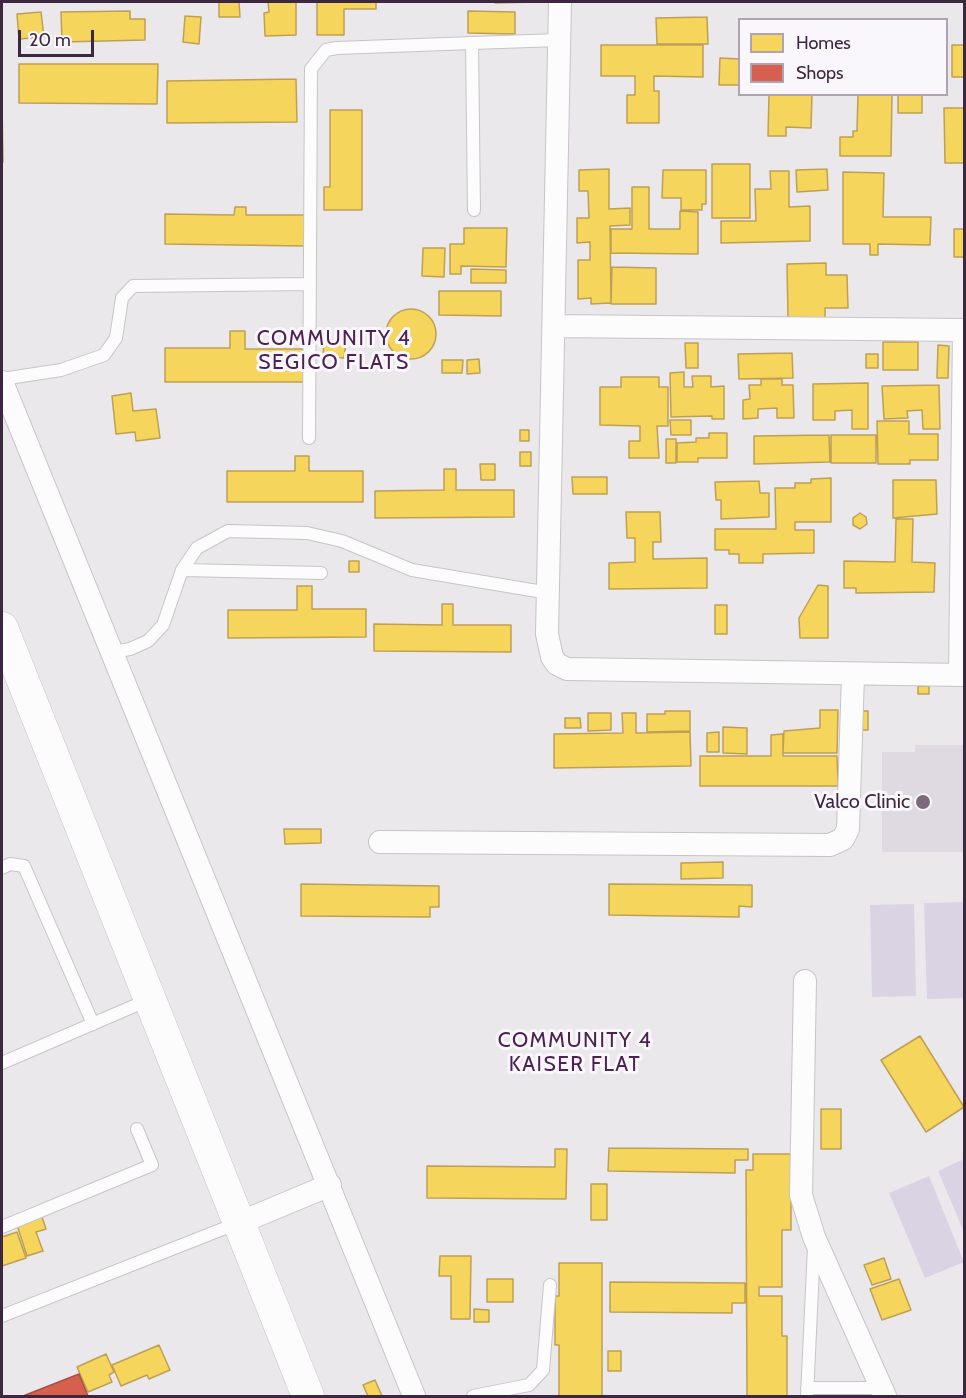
<!DOCTYPE html>
<style>
body{margin:0}
#map{position:relative;width:966px;height:1398px;overflow:hidden;background:#ebe8ec;font-family:Cabin,sans-serif}
canvas{display:block}
.frame{position:absolute;inset:0;border:3px solid #3d2640;pointer-events:none}
.legend{position:absolute;left:738px;top:18px;width:210px;height:78px;box-sizing:border-box;background:#f9f7fb;border:2px solid #aea3b0;margin:0;padding:8px 10px;list-style:none;font-size:18px;color:#3d2640}
.legend li{display:flex;align-items:center;gap:12px;height:30px}
.legend b{width:30px;border:2px solid #aea3b0}
.scale{position:absolute;left:18px;top:30px;width:76px;height:27px;box-sizing:border-box;border:3px solid #3d2640;border-top:0;padding-left:8px;font-size:18px;line-height:21px;white-space:nowrap;color:#3d2640;-webkit-text-stroke:4px #f9f7fb;paint-order:stroke}
</style>
<div id="map">
<canvas width="966" height="1398"></canvas>
<div class="frame"></div>
<ul class="legend">
<li><b style="height:16px;background:#f6d55c"></b>Homes</li>
<li><b style="height:16px;background:#d6604d"></b>Shops</li>
</ul>
<div class="scale">20 m</div>
</div>
<script>
const g = document.querySelector('canvas').getContext('2d');
g.lineJoin = 'round';
function fillPath(path, color) { g.fillStyle = color; g.fill(path, 'evenodd'); }
const shape = rows => new Path2D(rows.map(r => 'M' + r).join(''));
function strokePath(path, color, width, dash) { g.strokeStyle = color; g.lineWidth = width; g.lineCap = dash ? 'butt' : 'round'; g.setLineDash(dash || []); g.stroke(path); }
function drawText(font, color, halo, rows, align = 'center') {
  g.font = font + ' Cabin,sans-serif'; g.lineWidth = 6; g.setLineDash([]); g.textBaseline = 'middle'; g.strokeStyle = halo; g.fillStyle = color; for (const [text, x, y, turn = 0] of rows) {
    g.save(); g.translate(x, y); g.rotate((+turn || 0) * Math.PI / 180); g.textAlign = isNaN(turn) ? turn : align; if (halo) g.strokeText(text, 0, 0); g.fillText(text, 0, 0); g.restore();
  }
}
const built = shape([
 [915,745,964,745,964,852,882,852,882,752,915,752]
]);
const green = shape([
 [964,902,964,998,927,999,924,903],
 [914,904,916,996,872,997,870,905],
 [964,1159,964,1232,938,1171],
 [929,1176,964,1262,925,1278,889,1193]
]);
const homes = shape([
 [219,2,239,2,240,17,219,17,219,2],
 [268,2,296,2,296,35,265,36,264,13,269,12,268,2],
 [317,2,376,2,376,9,344,9,344,35,317,35,317,2],
 [495,2,535,2,495,3,495,2],
 [130,11,130,19,145,19,145,40,62,42,61,12,130,11],
 [468,11,515,12,515,34,468,33,468,11],
 [41,12,44,37,19,39,17,14,41,12],
 [185,16,201,17,199,44,183,42,185,16],
 [707,17,708,44,657,44,656,18,707,17],
 [601,45,703,45,703,77,654,76,654,91,659,91,659,123,627,123,627,95,635,95,635,76,601,76,601,45],
 [952,45,964,45,964,77,952,77,952,45],
 [720,58,740,59,740,85,719,85,720,58],
 [19,64,158,64,157,104,19,103,19,64],
 [296,79,297,122,167,123,167,81,296,79],
 [769,94,812,94,811,128,786,127,786,136,768,136,769,94],
 [858,94,892,94,891,156,840,156,840,137,853,137,853,131,857,131,858,94],
 [898,94,922,94,922,113,898,113,898,94],
 [2,104,3,162,2,162,2,104],
 [944,108,964,108,964,163,945,163,944,108],
 [330,110,362,110,362,210,324,210,324,187,330,187,330,110],
 [712,164,750,164,750,218,712,218,712,164],
 [609,169,609,209,630,208,630,225,610,226,611,303,591,304,591,298,578,299,578,260,590,260,590,242,577,243,577,218,589,218,588,191,579,191,579,170,609,169],
 [827,169,828,190,797,192,796,170,827,169],
 [663,170,706,170,706,204,702,204,702,210,681,210,681,198,662,198,663,170],
 [770,171,789,171,789,207,810,206,810,241,721,243,721,221,756,221,755,189,771,189,770,171],
 [843,172,884,173,883,217,931,217,930,245,878,244,878,255,870,255,870,244,843,244,843,172],
 [632,187,649,187,649,229,680,229,680,211,698,212,698,254,611,253,611,229,632,229,632,187],
 [235,207,246,207,246,215,306,215,305,246,165,244,165,214,234,215,235,207],
 [464,228,507,228,506,267,461,266,461,274,450,274,450,244,464,244,464,228],
 [954,229,964,229,964,257,954,257,954,229],
 [423,248,445,248,444,277,422,276,423,248],
 [826,263,826,275,847,275,848,308,825,308,825,318,788,319,787,264,826,263],
 [612,267,656,268,656,304,611,304,612,267],
 [471,269,506,270,506,283,471,283,471,269],
 [439,291,501,291,501,316,439,315,439,291],
 '386 334a25 25 0 1 1 50 0a25 25 0 1 1-50 0Z',
 [230,331,245,331,245,349,304,349,305,382,165,382,165,348,230,348,230,331],
 [324,340,346,342,344,358,323,357,324,340],
 [883,342,918,342,918,370,883,370,883,342],
 [685,343,698,343,698,368,686,368,685,343],
 [938,345,949,346,948,378,937,378,938,345],
 [792,353,793,378,739,379,738,354,792,353],
 [866,354,878,354,878,368,866,368,866,354],
 [479,359,480,373,467,374,467,360,479,359],
 [442,360,463,360,462,373,442,373,442,360],
 [684,372,684,387,693,387,692,376,711,376,711,387,724,386,724,419,712,419,712,416,671,417,670,373,684,372],
 [621,377,659,377,659,387,668,387,668,426,657,426,659,458,629,458,629,441,640,441,640,426,600,425,600,387,621,387,621,377],
 [761,379,782,379,782,385,793,385,794,418,777,418,777,408,758,409,758,418,743,419,743,400,750,399,749,385,761,385,761,379],
 [868,383,868,429,852,429,852,410,835,411,835,420,813,420,813,384,868,383],
 [939,385,940,429,923,429,922,410,907,411,908,418,884,419,882,386,939,385],
 [131,393,133,411,156,409,160,438,136,441,135,432,116,434,112,396,131,393],
 [670,420,691,420,691,435,671,435,670,420],
 [877,421,909,421,909,434,938,434,938,460,910,460,910,464,878,464,877,421],
 [520,430,529,430,529,441,520,441,520,430],
 [709,433,727,433,727,458,698,458,698,462,677,462,677,443,696,442,696,438,709,438,709,433],
 [829,435,830,462,754,464,754,436,829,435],
 [831,435,876,435,876,463,831,463,831,435],
 [666,439,676,439,676,463,666,463,666,439],
 [520,452,531,452,531,466,520,466,520,452],
 [295,456,309,456,309,471,363,471,363,502,227,502,227,471,295,471,295,456],
 [480,464,495,464,495,480,481,480,480,464],
 [444,469,456,469,456,490,514,490,514,517,375,518,375,491,444,490,444,469],
 [572,477,607,477,607,494,573,494,572,477],
 [831,478,831,522,795,522,795,530,814,530,814,553,763,554,763,563,739,563,739,554,729,554,729,550,715,550,715,529,776,529,775,488,795,488,795,483,811,483,811,479,831,478],
 [893,480,936,480,937,514,893,518,893,480],
 [759,481,760,493,769,493,769,517,721,519,721,500,716,500,715,482,759,481],
 [626,512,660,512,661,542,653,542,653,559,707,558,707,588,609,589,609,563,635,562,635,538,627,538,626,512],
 [860,513,866,517,867,524,860,529,853,525,853,518,860,513],
 [896,519,913,519,912,562,935,563,934,592,856,593,856,588,844,588,844,561,895,562,896,519],
 [349,561,359,561,359,572,349,572,349,561],
 [818,585,828,586,828,638,800,638,799,618,818,585],
 [297,586,312,586,312,609,366,609,366,637,228,638,228,610,297,610,297,586],
 [442,604,453,604,453,625,511,625,511,652,374,651,374,624,442,625,442,604],
 [715,605,727,605,727,634,715,634,715,605],
 [918,686,929,686,929,694,918,694,918,686],
 [820,710,838,710,837,753,783,753,784,731,820,728,820,710],
 [665,711,690,711,690,731,647,732,647,714,665,714,665,711],
 [855,711,868,711,868,730,855,730,855,711],
 [588,713,611,713,611,730,588,731,588,713],
 [622,713,636,713,636,733,690,732,691,766,554,768,554,734,623,733,622,713],
 [565,718,580,718,581,728,565,728,565,718],
 [723,727,747,728,747,754,723,753,723,727],
 [719,732,719,752,707,752,707,733,719,732],
 [783,734,783,756,837,756,838,786,700,786,700,756,771,756,771,735,783,734],
 [284,829,321,829,321,843,285,844,284,829],
 [723,862,723,878,681,879,681,863,723,862],
 [301,884,439,886,439,907,430,907,430,917,301,916,301,884],
 [609,884,752,885,752,907,739,906,739,917,609,915,609,884],
 [920,1036,964,1107,926,1132,881,1060,920,1036],
 [821,1109,841,1109,841,1149,821,1149,821,1109],
 [609,1148,748,1149,748,1160,735,1160,735,1173,608,1171,609,1148],
 [555,1149,567,1149,566,1199,427,1198,427,1166,555,1167,555,1149],
 [753,1154,791,1154,791,1230,782,1230,782,1287,759,1287,759,1296,782,1296,782,1336,787,1336,787,1396,747,1396,746,1170,753,1170,753,1154],
 [591,1184,607,1184,607,1220,591,1220,591,1184],
 [41,1214,46,1229,36,1232,43,1251,27,1256,16,1222,41,1214],
 [17,1232,26,1258,2,1266,2,1237,17,1232],
 [440,1256,471,1256,470,1319,451,1319,451,1276,439,1276,440,1256],
 [884,1258,891,1279,872,1285,864,1265,884,1258],
 [559,1263,602,1263,602,1396,559,1396,559,1345,555,1345,555,1296,559,1296,559,1263],
 [487,1279,513,1279,513,1302,487,1302,487,1279],
 [899,1279,911,1310,882,1320,870,1289,899,1279],
 [610,1282,745,1283,745,1303,732,1303,732,1313,610,1312,610,1282],
 [474,1309,489,1310,489,1322,474,1322,474,1309],
 [159,1345,170,1370,149,1379,147,1375,121,1386,112,1365,159,1345],
 [608,1351,621,1351,621,1371,608,1371,608,1351],
 [106,1354,114,1372,109,1375,112,1382,88,1392,77,1367,106,1354],
 [375,1380,382,1396,368,1396,363,1385,375,1380]
]);
const shops = shape([
 [79,1374,88,1396,23,1396,79,1374]
]);
const lane = shape([
 [474,210,472,43,559,40],
 [2,379,61,370,104,355,116,338,122,298,133,286,309,284],
 [309,438,311,69,326,50,337,48,472,43],
 [182,570,321,573],
 [112,652,130,649,148,641,163,625,182,570,197,548,228,531,307,533,342,541,412,570,549,593],
 [2,868,10,864,24,866,93,1024],
 [2,1063,148,1000],
 [2,1227,152,1165,137,1129],
 [2,1316,238,1223],
 [807,1388,881,1388],
 [473,1396,529,1385,543,1370,550,1285],
 [807,1396,814,1247]
]);
const street = shape([
 [560,2,547,634,552,657,557,664,567,669,964,675],
 [554,326,964,330],
 [2,382,414,1396],
 [960,675,964,330],
 [380,842,830,845,843,839,848,829,853,675],
 [805,981,801,1195,814,1237,885,1396],
 [239,1223,330,1185]
]);
const secondary = shape([
 [2,628,308,1396]
]);
const markers = [
 [923,802,8,"#7a6a7c"]
];
const poiNames = [
 ["Valco Clinic",910,802]
];
const neighbourhoodNames = [
 ["COMMUNITY 4",334,339],
 ["SEGICO FLATS",334,363],
 ["COMMUNITY 4",575,1041],
 ["KAISER FLAT",575,1065]
];
fillPath(built, '#dfdae1');
fillPath(green, '#dad3e4');
fillPath(homes, '#f6d55c');
strokePath(homes, '#bea054', 1.5);
fillPath(shops, '#d6604d');
strokePath(shops, '#a84f49', 1.5);
strokePath(lane, '#c7c4c8', 14);
strokePath(street, '#c7c4c8', 24);
strokePath(secondary, '#c5c0c7', 33);
strokePath(lane, '#fcfcfc', 12);
strokePath(street, '#fcfcfc', 22);
strokePath(secondary, '#fcfcfc', 32);
for (const [x, y, r, color] of markers) { const dot = new Path2D(); dot.arc(x, y, r, 0, 2 * Math.PI); g.fillStyle = color; g.fill(dot); strokePath(dot, '#f9f7fb', 2); }
drawText('20px', '#3d2640', '#f9f7fb', poiNames, 'right');
g.letterSpacing = '1.5px';
drawText('21px', '#4d2252', '#f9f7fb', neighbourhoodNames);
g.letterSpacing = '0px';
</script>
